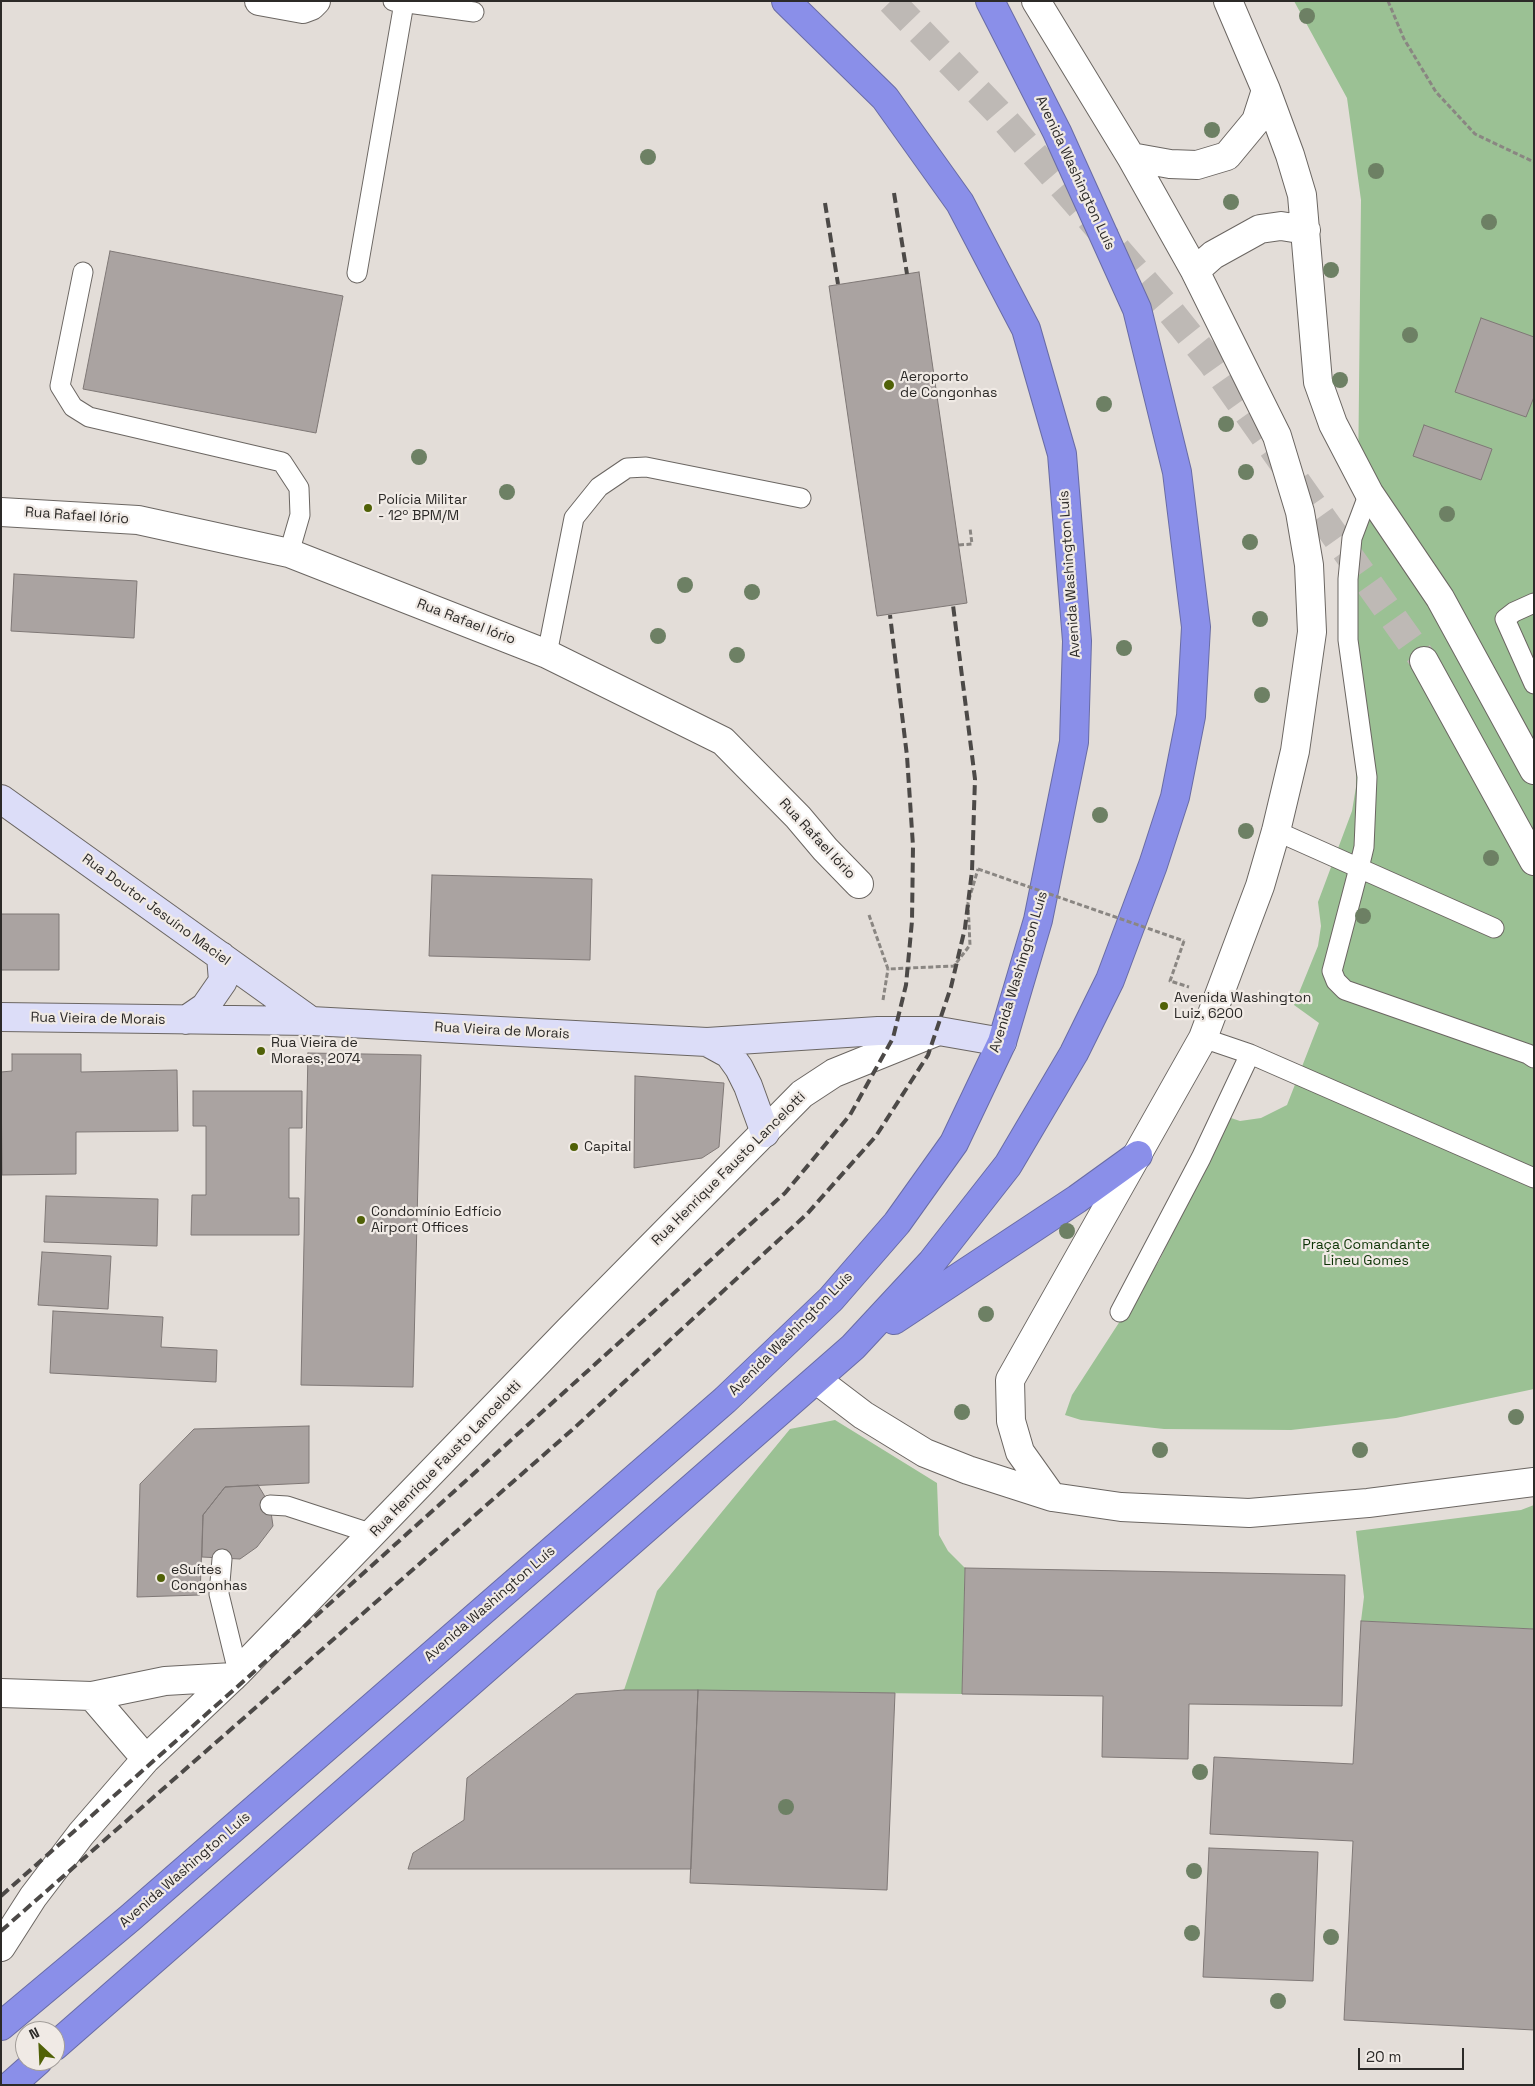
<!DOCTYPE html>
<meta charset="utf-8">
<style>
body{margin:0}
#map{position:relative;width:1535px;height:2086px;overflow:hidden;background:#e3ddd8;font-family:"Space Grotesk",sans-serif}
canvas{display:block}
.frame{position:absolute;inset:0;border:2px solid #2c2a28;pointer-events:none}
.north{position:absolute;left:15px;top:2021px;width:50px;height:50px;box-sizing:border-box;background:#f0eae5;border:1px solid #a29d99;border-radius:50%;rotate:335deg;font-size:14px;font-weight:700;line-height:20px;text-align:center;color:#2c2a28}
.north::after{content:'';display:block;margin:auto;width:18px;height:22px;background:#506107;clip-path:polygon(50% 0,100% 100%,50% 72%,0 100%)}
.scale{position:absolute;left:1358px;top:2048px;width:106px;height:22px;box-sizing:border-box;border:2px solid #2c2a28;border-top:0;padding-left:6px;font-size:15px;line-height:18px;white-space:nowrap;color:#2c2a28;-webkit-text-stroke:4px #f0eae5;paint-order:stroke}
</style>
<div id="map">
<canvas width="1535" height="2086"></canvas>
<div class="frame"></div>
<div class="north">N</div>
<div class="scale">20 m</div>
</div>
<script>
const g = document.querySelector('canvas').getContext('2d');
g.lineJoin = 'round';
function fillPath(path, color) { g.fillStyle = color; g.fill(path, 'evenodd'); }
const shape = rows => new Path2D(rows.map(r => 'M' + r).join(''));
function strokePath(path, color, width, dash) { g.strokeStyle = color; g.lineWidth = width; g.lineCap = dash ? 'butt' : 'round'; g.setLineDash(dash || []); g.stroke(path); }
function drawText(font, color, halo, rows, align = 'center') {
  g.font = font + ' "Space Grotesk",sans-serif'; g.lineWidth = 4.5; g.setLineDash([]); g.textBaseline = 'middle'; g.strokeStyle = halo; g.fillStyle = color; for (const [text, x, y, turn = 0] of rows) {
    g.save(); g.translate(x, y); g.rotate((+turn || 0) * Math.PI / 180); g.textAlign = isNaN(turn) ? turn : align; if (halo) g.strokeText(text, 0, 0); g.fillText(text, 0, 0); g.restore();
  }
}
const green = shape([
 [1294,1,1534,1,1534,1389,1396,1418,1291,1430,1164,1429,1081,1420,1065,1415,1072,1395,1159,1261,1228,1117,1240,1121,1261,1118,1287,1105,1319,1023,1294,1005,1318,946,1321,926,1318,902,1352,811,1356,787,1356,762,1352,745,1344,664,1358,484,1361,200,1347,98],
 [835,1420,937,1483,939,1535,948,1551,965,1568,962,1694,624,1690,657,1591,790,1429],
 [1534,1505,1534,1629,1361,1621,1364,1597,1356,1531,1521,1510]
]);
const building = shape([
 [110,251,343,296,316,433,83,389,110,251],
 [919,272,967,603,877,616,829,286,919,272],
 [1481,318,1534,337,1534,397,1526,417,1455,392,1481,318],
 [1424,425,1492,449,1481,480,1413,456,1424,425],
 [14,574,137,581,134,638,11,631,14,574],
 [432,875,592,879,590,960,429,956,432,875],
 [1,914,59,914,59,970,1,970,1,914],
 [308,1053,421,1055,413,1387,301,1385,308,1053],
 [12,1054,81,1054,81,1072,177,1070,178,1131,76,1132,76,1174,2,1175,1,1072,12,1071,12,1054],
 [635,1076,724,1083,719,1147,702,1158,634,1168,635,1076],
 [193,1091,302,1091,302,1128,289,1128,289,1198,299,1198,299,1235,191,1235,192,1195,206,1195,206,1126,193,1126,193,1091],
 [46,1196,158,1199,157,1246,44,1242,46,1196],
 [42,1252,111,1256,108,1309,38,1305,42,1252],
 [53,1311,163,1317,161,1347,217,1350,216,1382,50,1373,53,1311],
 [309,1426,309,1483,225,1487,203,1515,200,1595,137,1597,140,1484,194,1429,309,1426],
 [258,1485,270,1505,273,1526,257,1547,240,1559,202,1557,203,1515,225,1487,258,1485],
 [965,1568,1345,1575,1342,1706,1189,1704,1188,1759,1102,1757,1103,1696,962,1694,965,1568],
 [1361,1621,1534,1629,1534,2030,1344,2020,1353,1841,1210,1834,1214,1757,1353,1764,1361,1621],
 [624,1690,698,1690,691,1869,408,1869,413,1853,464,1820,467,1778,576,1694,624,1690],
 [698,1690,895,1693,887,1890,690,1883,698,1690],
 [1209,1848,1318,1852,1313,1981,1203,1977,1209,1848]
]);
const streetTunnel = shape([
 [891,1,997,111,1166,306,1212,363,1424,661]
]);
const path = shape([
 [1388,1,1404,39,1436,92,1475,134,1534,162],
 [959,545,972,544,970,528],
 [869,915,888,969,954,966,970,945,968,903,978,869],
 [1184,941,1170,981,1189,987],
 [883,1000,888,969]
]);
const lane = shape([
 [393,1,474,12],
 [83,272,60,386,73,407,89,417,282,462,299,488,300,515,289,553],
 [357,273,404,3],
 [1369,493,1352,538,1348,579,1348,640,1367,777,1364,847,1359,868,1494,928],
 [1534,603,1514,612,1505,619,1534,684],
 [547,654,574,518,599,487,627,468,646,467,801,498],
 [1276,831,1359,868,1332,971,1336,981,1345,990,1528,1054,1534,1058],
 [1203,1038,1250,1054,1534,1178],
 [1120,1312,1201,1158,1250,1054],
 [270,1505,287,1506,373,1534],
 [222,1559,219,1594,238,1672]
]);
const street = shape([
 [259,1,303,9,311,6,316,1],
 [1036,1,1131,157,1195,271],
 [1266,90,1290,155,1302,195,1318,382,1333,424,1369,493,1440,598,1534,770],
 [1131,157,1170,164,1197,165,1227,156,1256,121,1266,90,1228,1],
 [1,512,138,520,289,553,547,654,723,741,798,817,825,849,859,884],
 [1424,661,1534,861],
 [817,1380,863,1415,925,1453,968,1470,1052,1497,1121,1507,1249,1513,1368,1503,1534,1482],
 [1052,1497,1020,1452,1011,1421,1010,1380,1203,1038,1260,886,1276,831,1295,751,1312,632,1309,565,1300,512,1277,436,1195,271,1213,255,1260,229,1281,226,1306,230],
 [1,1693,92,1696,165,1681,233,1677],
 [92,1696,146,1759],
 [1,1947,33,1897,81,1834,146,1759,238,1672,569,1330,802,1094,834,1073,938,1031]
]);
const secondary = shape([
 [1,799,311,1021],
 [1,1017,311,1021,707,1042,878,1031,939,1031,1002,1042],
 [186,1020,205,1007,223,981,221,956],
 [707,1042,729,1054,739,1068,748,1086,765,1133]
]);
const highway = shape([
 [894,1320,1077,1199,1138,1155],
 [1,2026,130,1918,725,1400,831,1299,897,1223,954,1143,1002,1042,1038,920,1074,742,1077,641,1062,454,1026,329,960,203,885,98,786,1],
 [55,2046,853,1347,932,1262,1008,1165,1074,1053,1110,980,1153,865,1175,797,1191,716,1196,627,1177,472,1137,309,1057,132,990,1],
 [11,2085,38,2061]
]);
const rail = shape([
 [894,193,907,274],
 [825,203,838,284],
 [1,1896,246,1679,785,1193,850,1115,893,1038,906,985,912,921,913,846,907,756,890,615],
 [1,1931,572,1430,807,1214,876,1136,928,1055,951,987,965,928,972,871,975,779,953,605]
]);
const pathBridge = shape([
 [978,869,1184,941]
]);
const trees = [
 [1307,16],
 [1212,130],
 [648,157],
 [1376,171],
 [1231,202],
 [1489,222],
 [1331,270],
 [1410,335],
 [1340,380],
 [1104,404],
 [1226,424],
 [419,457],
 [1246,472],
 [507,492],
 [1447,514],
 [1250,542],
 [685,585],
 [752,592],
 [1260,619],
 [658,636],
 [1124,648],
 [737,655],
 [1262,695],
 [1100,815],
 [1246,831],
 [1491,858],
 [1363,916],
 [1067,1231],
 [986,1314],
 [962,1412],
 [1516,1417],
 [1160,1450],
 [1360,1450],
 [1200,1772],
 [786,1807],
 [1194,1871],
 [1192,1933],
 [1331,1937],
 [1278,2001]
];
const markers = [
 [889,385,6,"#506107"],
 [368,508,5,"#506107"],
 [1164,1006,5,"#506107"],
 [261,1051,5,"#506107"],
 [574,1147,5,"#506107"],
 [361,1220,5,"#506107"],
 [161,1578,5,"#506107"]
];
const streetNames = [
 ["Avenida Washington Luís",1075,173,65],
 ["Rua Rafael Iório",77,516,4],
 ["Avenida Washington Luís",1070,574,-94],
 ["Rua Rafael Iório",466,622,21],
 ["Rua Rafael Iório",817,839,47],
 ["Rua Doutor Jesuíno Maciel",156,910,36],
 ["Avenida Washington Luís",1019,972,-73],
 ["Rua Vieira de Morais",98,1019,1],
 ["Rua Vieira de Morais",502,1031,3],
 ["Rua Henrique Fausto Lancelotti",729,1169,-45],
 ["Avenida Washington Luís",791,1334,-45],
 ["Rua Henrique Fausto Lancelotti",446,1459,-46],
 ["Avenida Washington Luís",490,1604,-41],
 ["Avenida Washington Luís",185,1870,-41]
];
const poiNames = [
 ["Aeroporto",900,377],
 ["de Congonhas",900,393],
 ["Polícia Militar",378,500],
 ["- 12º BPM/M",378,516],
 ["Avenida Washington",1174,998],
 ["Luiz, 6200",1174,1014],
 ["Rua Vieira de",271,1043],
 ["Moraes, 2074",271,1059],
 ["Capital",584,1147],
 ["Condomínio Edfício",371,1212],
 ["Airport Offices",371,1228],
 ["eSuítes",171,1570],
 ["Congonhas",171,1586]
];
const parkNames = [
 ["Praça Comandante",1366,1245],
 ["Lineu Gomes",1366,1261]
];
fillPath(green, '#9bc194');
fillPath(building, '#aaa3a1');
strokePath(building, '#7f7876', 1);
strokePath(streetTunnel, '#beb9b5', 28, [28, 14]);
strokePath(lane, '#6b6662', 21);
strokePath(street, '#6b6662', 30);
strokePath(secondary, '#6b6662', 30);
strokePath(highway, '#696ca5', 30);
strokePath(path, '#8a8682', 3, [5, 2.5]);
strokePath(lane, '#fff', 19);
strokePath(street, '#fff', 28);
strokePath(secondary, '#dcddf8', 28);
strokePath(highway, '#8a8fe9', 28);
strokePath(rail, '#4c4947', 4, [10, 5]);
strokePath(pathBridge, '#8a8682', 3, [5, 2.5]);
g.fillStyle = '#6d8064';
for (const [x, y] of trees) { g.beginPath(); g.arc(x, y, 8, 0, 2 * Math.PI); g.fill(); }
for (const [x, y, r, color] of markers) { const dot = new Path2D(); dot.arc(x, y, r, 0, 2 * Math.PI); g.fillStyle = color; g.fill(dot); strokePath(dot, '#f0eae5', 2); }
drawText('14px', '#2c2a28', '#f0eae5', streetNames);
drawText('14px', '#2c2a28', '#f0eae5', poiNames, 'left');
drawText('14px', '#0c3305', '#f0eae5', parkNames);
</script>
